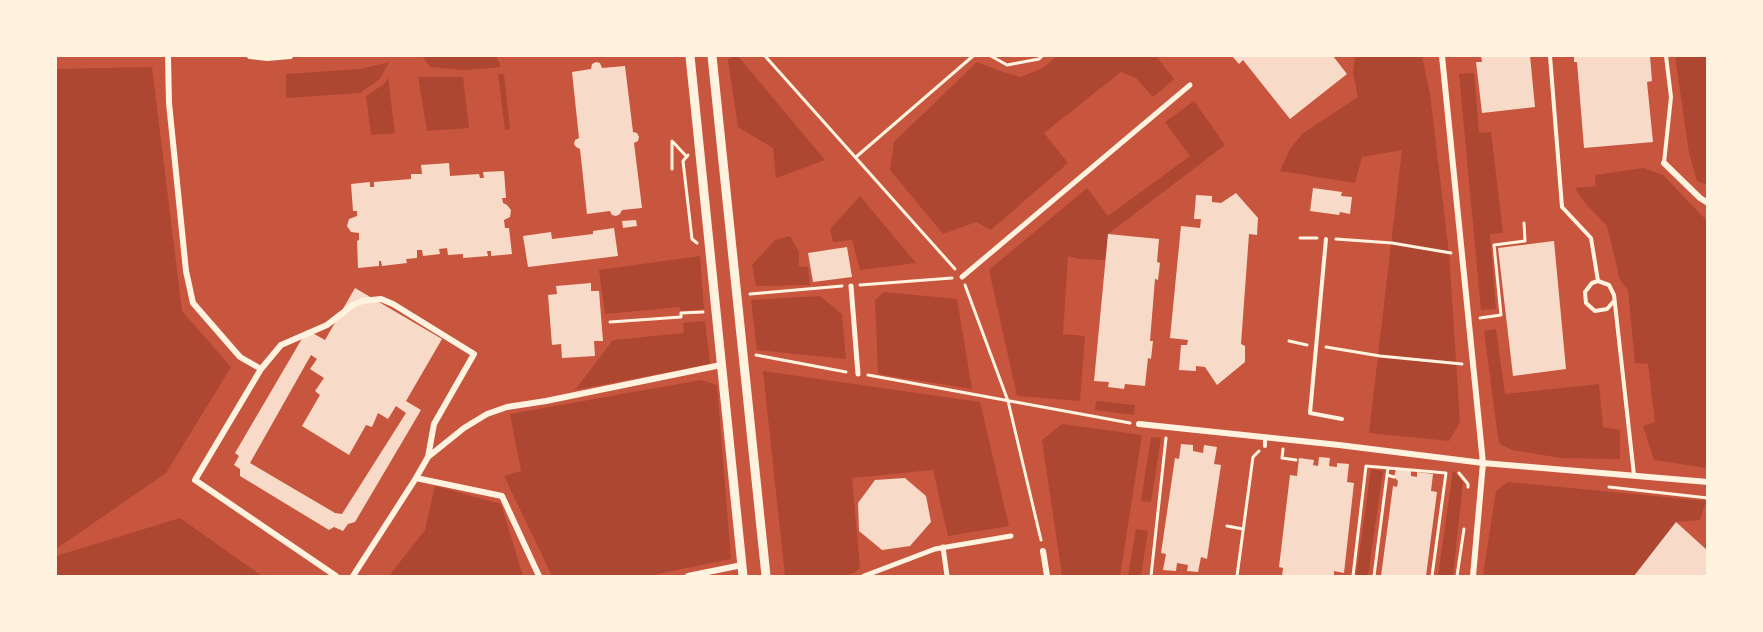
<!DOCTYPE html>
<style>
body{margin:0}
#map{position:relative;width:1763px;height:632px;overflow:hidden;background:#c8553d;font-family:Figtree,sans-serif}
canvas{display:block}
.frame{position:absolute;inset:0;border:57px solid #fff3e0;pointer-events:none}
</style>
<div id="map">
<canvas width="1763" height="632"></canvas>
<div class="frame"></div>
</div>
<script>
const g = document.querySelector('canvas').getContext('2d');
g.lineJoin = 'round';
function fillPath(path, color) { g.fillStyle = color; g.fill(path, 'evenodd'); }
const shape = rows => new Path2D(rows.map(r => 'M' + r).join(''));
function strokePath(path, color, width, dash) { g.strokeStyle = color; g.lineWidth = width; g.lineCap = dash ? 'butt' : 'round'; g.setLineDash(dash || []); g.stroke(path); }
const green = shape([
 [422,56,496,56,501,67,465,70,430,67],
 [733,56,738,56,825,160,776,178,773,148,738,127,728,60],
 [1057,56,1156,56,1174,79,1153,97,1136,78,1121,72,1044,133,1068,163,991,230,976,222,943,234,890,170,894,142,977,62,1000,71,1021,77,1043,68],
 [1355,56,1422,56,1430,94,1449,253,1460,422,1449,441,1369,433,1402,150,1362,157,1355,183,1280,171,1290,149,1303,133,1358,97,1353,73],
 [1675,56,1707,56,1707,185,1697,181,1689,153],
 [389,62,380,79,360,93,286,98,286,74,361,69],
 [152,67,182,311,231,367,166,473,56,549,56,69],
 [1474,73,1479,133,1491,132,1503,233,1490,234,1496,309,1481,310,1459,74],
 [498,74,504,74,510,129,505,130],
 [418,77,463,77,469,128,427,131],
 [388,78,395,133,371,135,366,96,384,84],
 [1194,101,1225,145,1108,234,1106,260,1079,259,1068,256,1063,334,1085,336,1080,401,1017,396,989,270,1087,188,1108,216,1190,156,1165,122],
 [1643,168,1663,175,1707,221,1707,468,1654,460,1643,426,1655,422,1648,364,1635,363,1628,290,1620,280,1607,226,1585,203,1575,188,1596,186,1595,175],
 [860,196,916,263,860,270,852,240,833,242,830,229],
 [790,236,799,252,799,266,808,267,810,285,756,286,752,265,775,240],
 [700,256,704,309,681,311,680,307,605,314,599,270],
 [884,292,957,299,972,389,878,374,875,300],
 [820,296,842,314,846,359,757,350,751,300],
 [705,321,710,364,575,390,613,340,684,333,683,323],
 [1496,329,1505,394,1599,384,1603,427,1620,430,1620,459,1561,458,1512,450,1500,444,1498,438,1484,331],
 [763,371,980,402,1009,526,948,536,933,470,852,478,860,568,854,573,844,576,785,576],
 [701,380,717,385,731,559,648,576,552,576,504,476,521,471,510,414],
 [1096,401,1135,405,1134,415,1095,410],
 [1062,424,1142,435,1120,576,1062,576,1042,440],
 [1151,437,1161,438,1151,502,1141,501],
 [1371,469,1383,471,1368,576,1356,576],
 [1453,470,1463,482,1453,576,1438,576],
 [1508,482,1706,501,1700,520,1676,522,1634,576,1483,576,1496,491],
 [435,486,501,504,523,576,389,576,425,530],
 [180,518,262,576,56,576,56,556],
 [1136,529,1148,531,1141,576,1128,576]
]);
const building = shape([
 [1232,56,1333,56,1347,74,1290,119,1243,60,1239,64],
 [1481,56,1530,56,1535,107,1482,113,1476,62,1482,62],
 [1574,56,1650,56,1652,81,1647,82,1653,142,1584,148,1577,62,1574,62],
 [596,62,600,63,602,68,625,66,633,132,637,133,639,137,638,141,634,143,642,208,622,210,620,214,616,216,612,215,610,211,587,214,580,149,576,147,574,144,575,140,579,138,572,72,591,69,592,64],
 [449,163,450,176,479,174,480,178,484,178,483,172,504,171,506,198,502,198,503,203,507,205,511,210,510,217,504,220,505,228,509,228,512,254,491,256,491,251,487,251,488,256,463,258,463,254,448,255,447,248,439,249,440,254,423,256,422,250,417,250,417,258,406,259,407,263,382,266,381,261,379,261,379,266,358,268,357,241,359,240,359,233,351,232,347,226,349,219,357,216,357,211,353,211,351,184,370,182,370,187,374,187,374,182,411,179,411,174,422,174,421,165],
 [1313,188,1342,192,1341,196,1352,197,1350,214,1340,212,1339,215,1310,211],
 [1236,193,1258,218,1257,235,1249,234,1241,344,1245,346,1245,362,1217,385,1205,367,1196,366,1196,371,1179,370,1181,345,1187,345,1188,340,1170,338,1181,226,1200,228,1201,219,1194,219,1196,195,1212,196,1212,202,1221,203],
 [636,220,637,226,623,228,622,221],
 [614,228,618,256,528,267,523,236,551,232,552,239,593,234,593,231],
 [1108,234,1159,239,1157,262,1160,263,1158,280,1155,279,1150,341,1153,341,1151,359,1148,358,1145,386,1125,384,1124,389,1108,387,1109,382,1094,381],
 [1554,241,1566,369,1513,376,1498,248],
 [847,247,852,277,813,282,808,253],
 [591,283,591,291,599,291,603,341,594,341,595,356,562,358,561,344,552,345,548,295,557,294,556,286],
 [355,288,442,339,406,401,421,410,355,522,348,524,343,531,334,527,329,530,240,476,240,469,234,465,239,456,235,453,307,330,325,340],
 [311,355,317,359,310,369,324,378,315,391,320,395,302,426,349,455,366,425,372,427,378,413,388,419,396,406,406,413,342,514,335,513,250,463],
 [1181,444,1193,445,1193,451,1203,453,1204,445,1217,447,1214,464,1221,465,1207,559,1201,557,1198,572,1187,571,1188,565,1177,563,1176,571,1163,570,1166,554,1161,553,1175,458,1179,459],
 [1319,457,1330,458,1329,466,1337,467,1337,463,1349,464,1347,482,1354,483,1344,573,1334,571,1334,576,1297,575,1296,576,1282,576,1283,568,1279,567,1290,475,1297,476,1299,458,1314,460,1313,465,1318,466],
 [1396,469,1411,471,1411,476,1417,477,1417,472,1433,474,1431,491,1437,492,1426,576,1381,576,1393,486,1397,487,1398,481,1394,477],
 [905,478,926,496,931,522,910,546,882,550,859,531,858,503,875,480],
 [1676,522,1708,551,1708,576,1634,576]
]);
const path = shape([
 [765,56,955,269],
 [991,56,1007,65,1039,59,1042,56],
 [672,141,672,169],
 [673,142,687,157],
 [688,155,683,161,692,239,697,243],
 [856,157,973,56],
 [1300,238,1317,238],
 [1336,239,1392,243,1451,253],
 [860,285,952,278],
 [965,285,1008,401,1041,540],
 [750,294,842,286],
 [1480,318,1501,315,1494,245,1525,241,1524,223],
 [610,322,681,317,681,313,703,312],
 [1289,341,1307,345],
 [1326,347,1380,356,1462,364],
 [756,355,846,372],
 [868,375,1130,423],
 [1283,449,1282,458,1296,460],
 [1366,466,1446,473,1432,576],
 [1388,468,1387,475,1394,477],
 [1459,473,1468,484,1468,487],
 [1609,487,1708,498],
 [1227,526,1243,529],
 [1151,576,1166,438],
 [1237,576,1253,457,1259,451],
 [1353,576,1366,466],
 [1374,576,1387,475],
 [1457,576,1464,529]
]);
const service = shape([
 [1550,56,1562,207,1591,238,1598,281],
 [1664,163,1671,97,1666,56],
 [1326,239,1310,413,1342,419],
 [1614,301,1607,309,1595,311,1586,303,1585,292,1592,283,1598,281,1609,285,1614,295,1634,475],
 [1265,446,1265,437]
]);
const pedestrian = shape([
 [962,277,1190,85],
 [851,286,858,374],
 [943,547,947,576],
 [864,576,935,549,1011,536]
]);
const minor = shape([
 [168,56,169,103,186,271,193,303,240,357,261,369,281,345,327,325,353,305,362,301,381,299,393,304,474,354,434,424,428,457],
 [250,56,267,58,290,56],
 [1442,56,1483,463,1473,576],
 [1664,163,1700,198,1708,203],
 [261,369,195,480,336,576],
 [1139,424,1339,445,1483,463,1708,482],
 [1043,551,1047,576],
 [353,576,416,478],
 [539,576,502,496,416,478,428,457,464,428,487,414,507,407,546,401,721,365],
 [688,576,742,565]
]);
const tertiary = shape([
 [690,56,743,576],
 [712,56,766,576]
]);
fillPath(green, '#ae4732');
fillPath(building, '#f7dbc8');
strokePath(path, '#fff3e0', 3);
strokePath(service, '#fff3e0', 4);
strokePath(pedestrian, '#fff3e0', 5);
strokePath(minor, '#fff3e0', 6);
strokePath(tertiary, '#fff3e0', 9);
</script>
